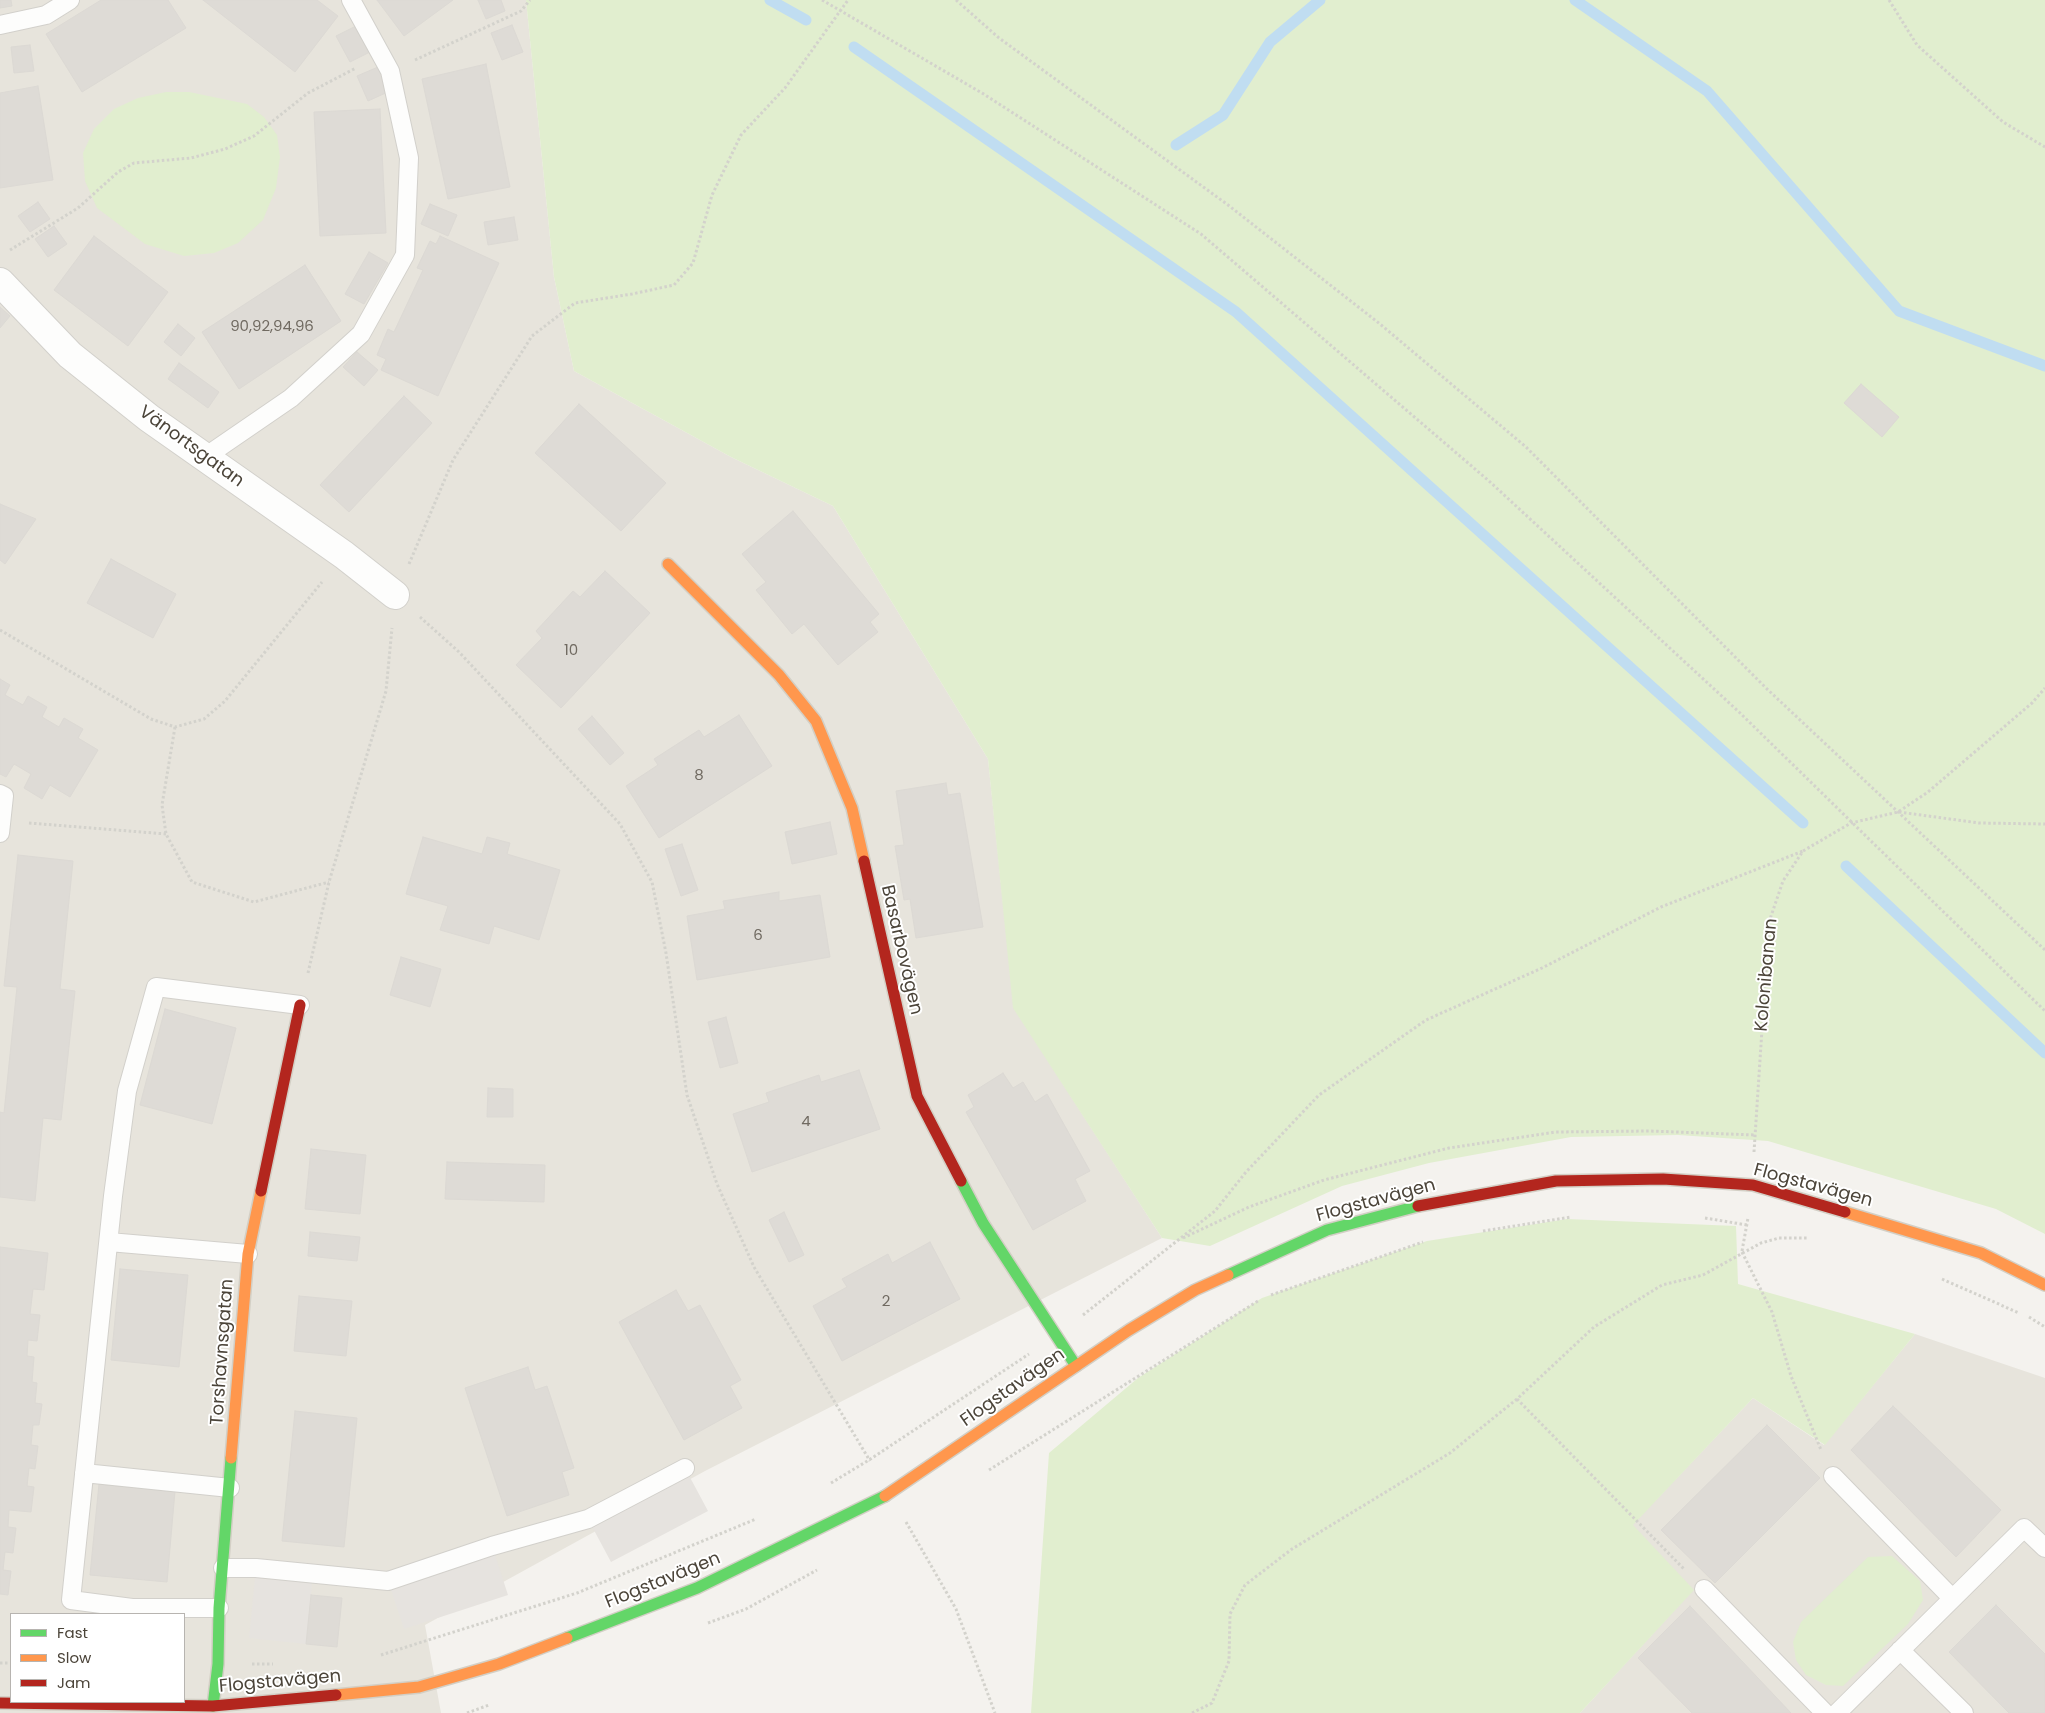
<!DOCTYPE html>
<meta charset="utf-8">
<style>
body{margin:0}
#map{position:relative;width:2045px;height:1713px;overflow:hidden;background:#f4f2ee;font-family:Poppins,sans-serif}
canvas{display:block}
.legend{position:absolute;left:10px;top:1613px;width:175px;height:90px;box-sizing:border-box;background:#fff;border:1px solid #b7b4b0;margin:0;padding:6px 9px;list-style:none;font-size:15px;color:#4b4439}
.legend li{display:flex;align-items:center;gap:10px;height:25px}
.legend b{width:25px;border:1px solid #b7b4b0}
</style>
<div id="map">
<canvas width="2045" height="1713"></canvas>
<ul class="legend">
<li><b style="height:6px;background:#63d668"></b>Fast</li>
<li><b style="height:6px;background:#ff974d"></b>Slow</li>
<li><b style="height:6px;background:#b3261e"></b>Jam</li>
</ul>
</div>
<script>
const g = document.querySelector('canvas').getContext('2d');
g.lineJoin = 'round';
function fillPath(path, color) { g.fillStyle = color; g.fill(path, 'evenodd'); }
const shape = rows => new Path2D(rows.map(r => 'M' + r).join(''));
function strokePath(path, color, width, dash) { g.strokeStyle = color; g.lineWidth = width; g.lineCap = dash ? 'butt' : 'round'; g.setLineDash(dash || []); g.stroke(path); }
function drawText(font, color, halo, rows, align = 'center') {
  g.font = font + ' Poppins,sans-serif'; g.lineWidth = 4; g.setLineDash([]); g.textBaseline = 'middle'; g.strokeStyle = halo; g.fillStyle = color; for (const [text, x, y, turn = 0] of rows) {
    g.save(); g.translate(x, y); g.rotate((+turn || 0) * Math.PI / 180); g.textAlign = isNaN(turn) ? turn : align; if (halo) g.strokeText(text, 0, 0); g.fillText(text, 0, 0); g.restore();
  }
}
const residential = shape([
 [0,0,526,0,554,277,574,371,731,457,833,506,988,759,1014,1008,1162,1238,705,1471,425,1625,441,1713,0,1713],
 [11,1614,184,1614,184,1702,11,1702],
 [1915,1334,2045,1378,2045,1713,1580,1713,1693,1590,1632,1525,1753,1398,1824,1445]
]);
const green = shape([
 [526,0,2045,0,2045,1234,1996,1209,1768,1141,1678,1135,1571,1137,1429,1163,1342,1186,1210,1246,1162,1238,1013,1008,988,759,833,506,731,457,574,371,554,277],
 [166,92,189,92,247,104,264,117,277,135,280,157,276,188,263,220,238,243,214,253,184,256,145,244,97,208,85,181,83,153,94,129,114,109,138,98],
 [1567,1219,1736,1226,1738,1284,1915,1334,1825,1445,1753,1398,1633,1525,1694,1590,1580,1713,1031,1713,1049,1453,1138,1378,1262,1298,1427,1241],
 [1892,1556,1920,1581,1923,1600,1908,1624,1843,1686,1826,1685,1806,1675,1796,1660,1793,1642,1801,1622,1868,1557]
]);
const parking = shape([
 [685,1468,708,1511,611,1562,588,1519],
 [492,1546,508,1595,404,1629,388,1581],
 [256,1568,313,1574,306,1644,249,1638]
]);
const stream = shape([
 [770,0,806,20],
 [1575,0,1707,91,1899,311,2045,366],
 [854,47,1236,312,1803,823],
 [1176,145,1223,115,1270,42,1320,0],
 [1846,866,2045,1053]
]);
const building = shape([
 [0,0,11,0,12,6,0,8,0,0],
 [101,0,168,0,186,28,82,92,46,34,101,0],
 [203,0,317,0,338,16,295,72,203,0],
 [377,0,453,0,404,36,377,0],
 [478,0,501,0,505,11,486,19,478,0],
 [512,25,523,52,502,60,491,33,512,25],
 [356,26,370,52,350,62,336,36,356,26],
 [30,45,34,71,14,73,11,47,30,45],
 [486,64,510,187,448,199,422,79,486,64],
 [378,67,390,91,368,101,357,76,378,67],
 [38,86,53,180,0,188,0,93,38,86],
 [380,109,386,233,320,236,314,112,380,109],
 [38,202,50,219,30,232,18,216,38,202],
 [430,204,457,215,448,236,421,224,430,204],
 [514,217,518,240,488,245,484,222,514,217],
 [54,226,67,244,48,257,35,239,54,226],
 [94,236,168,292,128,346,54,290,94,236],
 [440,236,499,263,438,396,381,370,386,359,377,355,388,329,394,332,423,270,417,268,430,241,436,244,440,236],
 [369,252,388,263,364,304,345,294,369,252],
 [305,265,341,321,239,389,202,332,305,265],
 [0,307,10,316,0,328,0,307],
 [178,324,195,338,181,356,164,342,178,324],
 [357,352,378,370,364,386,343,367,357,352],
 [179,363,219,392,208,408,168,379,179,363],
 [1861,384,1899,417,1882,437,1844,403,1861,384],
 [404,396,432,423,349,512,320,485,404,396],
 [579,404,666,483,621,531,535,453,579,404],
 [0,504,36,519,5,564,0,560,0,504],
 [793,511,879,614,870,622,878,632,838,665,804,624,792,634,756,590,766,582,742,554,793,511],
 [111,559,176,594,153,638,87,603,111,559],
 [605,571,650,613,561,708,516,665,542,638,536,631,573,591,580,597,605,571],
 [0,679,10,685,5,695,23,705,28,696,47,707,42,717,59,727,64,718,83,729,78,738,98,750,70,797,50,785,42,799,24,788,31,774,14,764,6,777,0,774,0,679],
 [739,715,772,766,659,838,626,786,658,765,654,759,699,730,704,737,739,715],
 [592,716,624,753,610,765,578,729,592,716],
 [946,783,948,795,960,793,983,927,916,938,910,899,904,900,895,846,904,845,896,791,946,783],
 [830,822,837,854,792,864,785,832,830,822],
 [423,837,482,854,487,837,510,843,507,854,560,870,539,940,494,926,489,944,440,930,448,906,406,894,423,837],
 [682,844,698,890,681,896,665,849,682,844],
 [18,855,73,861,60,989,75,991,61,1120,43,1118,35,1201,0,1197,0,1112,4,1113,17,987,4,986,18,855],
 [779,892,779,901,820,895,830,957,697,980,687,916,725,909,723,901,779,892],
 [401,957,441,969,430,1007,390,995,401,957],
 [165,1009,236,1028,212,1124,140,1105,165,1009],
 [726,1017,738,1063,720,1068,708,1022,726,1017],
 [859,1070,880,1129,752,1172,733,1114,769,1102,766,1093,819,1075,821,1082,859,1070],
 [1003,1073,1013,1088,1023,1082,1035,1102,1047,1094,1090,1171,1075,1179,1086,1201,1033,1230,966,1112,974,1107,968,1095,1003,1073],
 [488,1088,513,1089,513,1117,487,1117,488,1088],
 [311,1149,366,1155,360,1214,305,1209,311,1149],
 [447,1162,545,1165,544,1202,445,1199,447,1162],
 [784,1212,804,1255,789,1262,769,1220,784,1212],
 [310,1232,360,1237,357,1261,308,1256,310,1232],
 [930,1242,960,1299,842,1361,813,1306,847,1287,842,1279,888,1254,892,1263,930,1242],
 [0,1247,48,1253,44,1290,33,1289,30,1314,40,1315,37,1341,28,1340,27,1356,34,1357,32,1382,37,1383,35,1403,42,1404,39,1425,33,1425,31,1445,38,1446,35,1469,29,1468,27,1486,34,1487,31,1512,9,1510,8,1527,16,1528,13,1553,5,1552,3,1570,11,1571,8,1595,0,1594,0,1247],
 [120,1269,188,1275,179,1367,111,1360,120,1269],
 [676,1290,688,1311,700,1305,741,1380,730,1386,742,1408,684,1440,619,1322,676,1290],
 [299,1296,352,1301,346,1356,294,1351,299,1296],
 [528,1367,535,1390,547,1386,574,1468,562,1472,569,1495,507,1516,465,1388,528,1367],
 [1893,1406,2001,1510,1956,1557,1851,1450,1893,1406],
 [295,1411,357,1418,344,1547,282,1541,295,1411],
 [1767,1425,1820,1478,1715,1583,1661,1530,1767,1425],
 [99,1484,175,1491,167,1582,90,1575,99,1484],
 [311,1595,342,1598,337,1647,306,1644,311,1595],
 [1996,1605,2045,1654,2045,1713,2009,1713,1949,1652,1996,1605],
 [1690,1606,1791,1713,1692,1713,1638,1658,1690,1606]
]);
const path = shape([
 [822,0,982,93,1201,234,1489,481,1739,712,2045,1011],
 [956,0,999,38,1228,205,1380,324,1526,447,1766,688,2045,950],
 [1889,0,1917,45,2003,122,2045,147],
 [415,60,521,11,530,0],
 [10,250,78,208,118,172,134,163,191,158,225,149,254,136,308,93,356,68],
 [409,564,453,460,532,336,575,303,632,294,674,285,693,263,712,195,741,135,785,88,848,0],
 [420,617,459,652,620,824,652,882,666,953,687,1095,717,1184,754,1267,870,1461],
 [0,630,151,719,175,727,204,719,225,701,322,582],
 [175,727,162,805,166,834,192,882,254,902,329,882],
 [1899,812,1979,823,2045,824],
 [29,823,166,834],
 [308,973,329,882,386,691,392,628],
 [1754,1152,1769,922,1783,881,1803,851,1851,823,1898,812,1928,792,2032,703,2045,688],
 [1705,1218,1747,1225],
 [1483,1231,1571,1217],
 [1183,1238,1249,1207,1324,1180,1449,1148,1556,1132,1650,1131,1755,1135],
 [1742,1251,1748,1218],
 [1742,1252,1772,1312,1791,1376,1821,1450],
 [1942,1279,2019,1313],
 [1271,1295,1423,1242],
 [1083,1315,1215,1211,1246,1172,1319,1095,1426,1020,1542,968,1661,907,1803,851],
 [2029,1317,2045,1327],
 [1517,1399,1684,1569],
 [989,1470,1258,1301],
 [831,1483,869,1460,1029,1354],
 [906,1522,956,1609,995,1713],
 [708,1623,746,1609,817,1570],
 [381,1655,577,1593,756,1519],
 [0,1663,11,1663],
 [252,1664,273,1664],
 [467,1713,489,1705],
 [1192,1713,1212,1703,1229,1661,1230,1614,1245,1585,1292,1549,1450,1453,1517,1399,1594,1327,1662,1285,1703,1275,1761,1243,1779,1238,1807,1238]
]);
const lane = shape([
 [0,25,46,15,70,0],
 [205,457,291,398,361,334,405,255,409,158,390,71,351,0],
 [0,794,4,796,0,833],
 [109,1242,248,1254],
 [84,1473,230,1488],
 [1833,1476,1952,1598],
 [223,1568,256,1568,388,1581,492,1546,588,1519,685,1468],
 [1704,1589,1825,1713],
 [219,1608,132,1608,71,1600,113,1196,127,1091,156,987,300,1005],
 [1900,1650,1964,1713],
 [1837,1713,2024,1528,2045,1548]
]);
const street = shape([
 [0,282,70,355,149,418,344,555,395,595]
]);
const fast = shape([
 [961,1181,983,1223,1076,1366],
 [1228,1275,1327,1230,1418,1206],
 [567,1638,697,1588,885,1496],
 [213,1706,218,1664,219,1608,231,1458]
]);
const slow = shape([
 [668,564,779,675,816,721,852,808,864,861],
 [1845,1212,1981,1253,2045,1285],
 [231,1458,248,1254,261,1191],
 [885,1496,1129,1330,1195,1290,1228,1275],
 [336,1695,419,1687,499,1664,567,1638]
]);
const jam = shape([
 [864,861,917,1096,961,1181],
 [261,1191,300,1005],
 [1418,1206,1556,1181,1663,1179,1753,1185,1845,1212],
 [0,1703,213,1706,336,1695]
]);
const numberNames = [
 ["90,92,94,96",272,327],
 ["10",571,651],
 ["8",699,776],
 ["6",758,936],
 ["4",806,1122],
 ["2",886,1302]
];
const streetNames = [
 ["Vänortsgatan",191,447,36],
 ["Basarbovägen",901,950,77],
 ["Kolonibanan",1767,975,-85],
 ["Flogstavägen",1813,1186,15],
 ["Flogstavägen",1376,1201,-15],
 ["Torshavnsgatan",223,1352,-86],
 ["Flogstavägen",1013,1388,-35],
 ["Flogstavägen",663,1581,-22],
 ["Flogstavägen",280,1682,-5]
];
fillPath(residential, '#e7e4dc');
fillPath(green, '#e1eecf');
fillPath(parking, '#e6e3df');
strokePath(stream, '#c0ddf1', 11);
fillPath(building, '#dedbd6');
strokePath(building, '#dcd9d4', 1);
strokePath(lane, '#d2d0cb', 20);
strokePath(street, '#d2d0cb', 30);
strokePath(fast, '#d3cfc5', 14);
strokePath(slow, '#d3cfc5', 14);
strokePath(jam, '#d3cfc5', 14);
strokePath(path, '#d3d2cc', 3, [2.5, 2.5]);
strokePath(lane, '#fdfdfc', 18);
strokePath(street, '#fdfdfc', 28);
strokePath(fast, '#63d668', 11);
strokePath(slow, '#ff974d', 11);
strokePath(jam, '#b3261e', 11);
drawText('15px', '#706a61', null, numberNames);
drawText('18px', '#4b4439', '#fff', streetNames);
</script>
